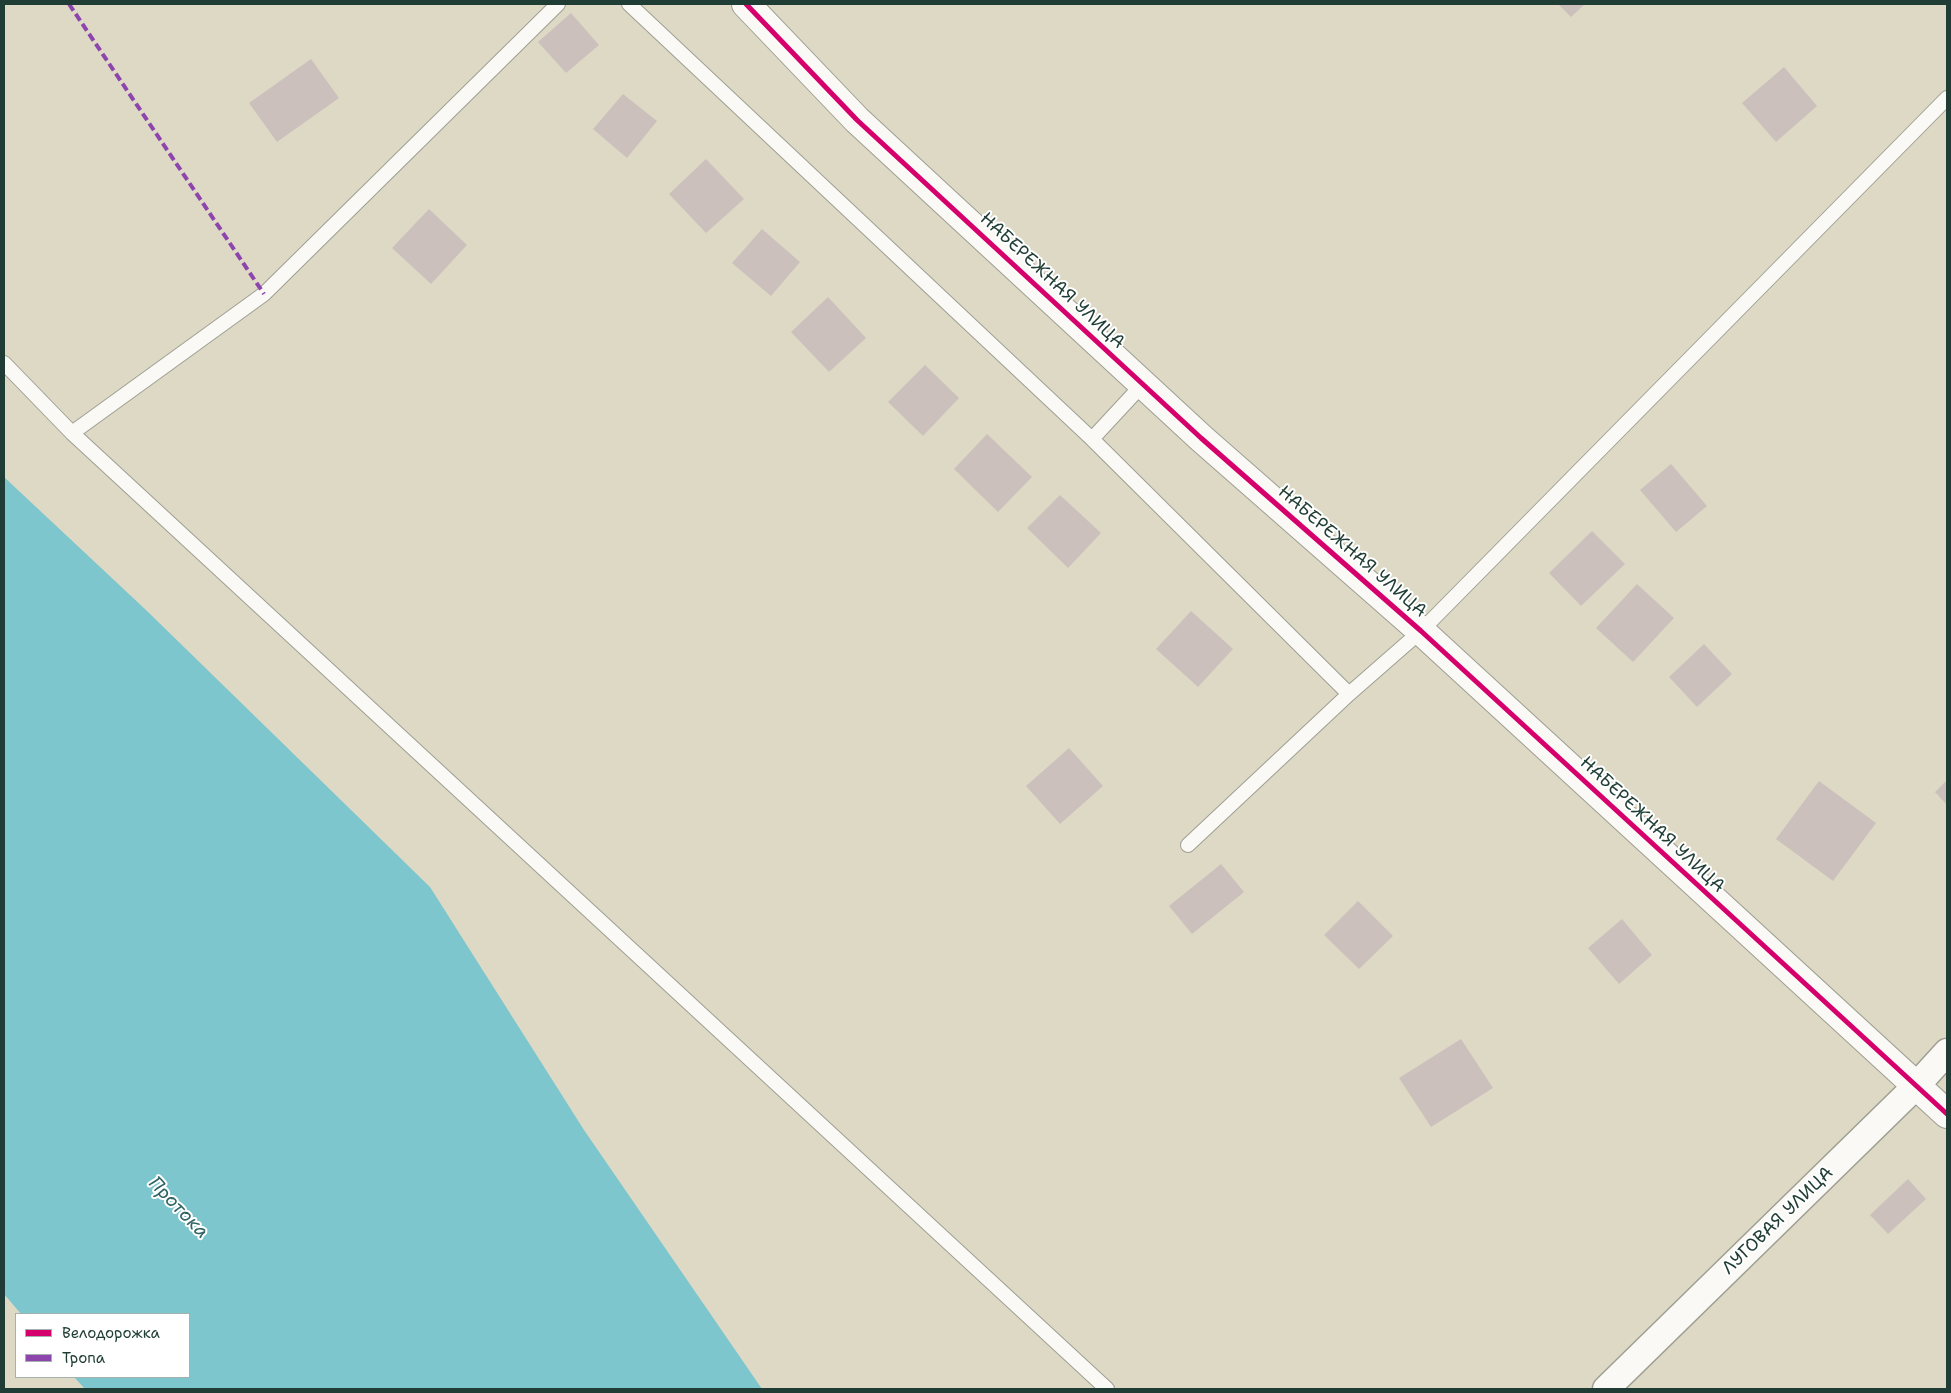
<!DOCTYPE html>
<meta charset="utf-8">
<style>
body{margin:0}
#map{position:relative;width:1951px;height:1393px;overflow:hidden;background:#ddd9c5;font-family:"Shantell Sans",sans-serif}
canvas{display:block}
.frame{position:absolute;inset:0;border:5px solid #1f3d34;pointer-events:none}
.legend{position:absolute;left:15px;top:1313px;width:175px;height:65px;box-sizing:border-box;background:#fff;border:1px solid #a5b1ae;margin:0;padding:6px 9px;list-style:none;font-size:15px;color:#1f3d34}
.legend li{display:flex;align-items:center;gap:10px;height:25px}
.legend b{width:25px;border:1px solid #a5b1ae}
</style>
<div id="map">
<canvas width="1951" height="1393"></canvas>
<div class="frame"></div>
<ul class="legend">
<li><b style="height:6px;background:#d6006c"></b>Велодорожка</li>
<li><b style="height:6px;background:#8e44ad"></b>Тропа</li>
</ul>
</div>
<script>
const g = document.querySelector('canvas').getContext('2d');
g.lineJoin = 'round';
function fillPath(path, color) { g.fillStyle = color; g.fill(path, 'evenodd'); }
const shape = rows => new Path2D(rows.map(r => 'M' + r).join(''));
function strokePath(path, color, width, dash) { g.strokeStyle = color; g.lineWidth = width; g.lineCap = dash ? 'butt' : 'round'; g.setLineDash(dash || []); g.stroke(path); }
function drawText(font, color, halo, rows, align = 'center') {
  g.font = font + ' "Shantell Sans",sans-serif'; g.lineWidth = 4; g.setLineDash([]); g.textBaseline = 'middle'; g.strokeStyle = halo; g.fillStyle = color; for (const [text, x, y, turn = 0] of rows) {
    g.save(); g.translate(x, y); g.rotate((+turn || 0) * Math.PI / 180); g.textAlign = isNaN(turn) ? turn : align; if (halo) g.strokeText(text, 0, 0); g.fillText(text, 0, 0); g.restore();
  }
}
const water = shape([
 [4,477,146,610,430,887,584,1130,762,1389,85,1389,74,1377,189,1377,189,1314,21,1314,4,1294]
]);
const building = shape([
 [1558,4,1585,4,1571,17],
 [571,13,599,45,566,73,538,42],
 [311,59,339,98,277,142,249,103],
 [1784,67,1817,106,1776,142,1742,103],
 [623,94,657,121,627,158,593,129],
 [706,159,744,199,706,233,669,194],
 [429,209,467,245,431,284,392,248],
 [762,229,800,262,771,296,732,263],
 [828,297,866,338,829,372,791,332],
 [925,365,959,398,923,436,888,402],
 [987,434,1032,477,998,512,954,469],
 [1671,464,1707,506,1676,532,1640,490],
 [1060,495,1101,533,1068,568,1027,528],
 [1592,531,1625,564,1581,606,1549,573],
 [1637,584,1674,618,1633,662,1596,628],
 [1191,611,1233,649,1198,687,1156,649],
 [1704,644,1732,674,1697,707,1669,677],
 [1069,748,1103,786,1060,824,1026,786],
 [1947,780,1947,805,1935,792],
 [1819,781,1876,823,1833,881,1776,839],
 [1221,864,1244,892,1192,934,1169,906],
 [1358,901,1393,936,1359,969,1324,935],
 [1622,919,1652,955,1619,984,1588,948],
 [1461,1039,1493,1088,1431,1127,1399,1078],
 [1908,1179,1926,1199,1888,1234,1870,1215]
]);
const service = shape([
 [629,4,1092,439,1349,694],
 [4,363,72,433,1107,1389],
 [72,433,264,294,558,4],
 [1092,439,1143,384],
 [1188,845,1349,694,1421,631,1947,98]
]);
const minor = shape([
 [1606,1389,1916,1086,1947,1052]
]);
const tertiary = shape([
 [746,4,857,120,1201,438,1421,631,1947,1114]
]);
const quiet = shape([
 [69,4,264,294]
]);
const cycleway = shape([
 [746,4,857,120,1201,438,1421,631,1947,1114]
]);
const streetNames = [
 ["НАБЕРЕЖНАЯ УЛИЦА",1052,281,43],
 ["НАБЕРЕЖНАЯ УЛИЦА",1352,552,41],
 ["НАБЕРЕЖНАЯ УЛИЦА",1652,825,43],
 ["ЛУГОВАЯ УЛИЦА",1778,1221,-44]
];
const waterNames = [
 ["Протока",178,1208,46]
];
fillPath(water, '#7dc6cd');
fillPath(building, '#ccc0bc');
strokePath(service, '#9e9f92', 16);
strokePath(minor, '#9e9f92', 29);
strokePath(tertiary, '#9e9f92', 30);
strokePath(service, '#faf9f6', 14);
strokePath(minor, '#faf9f6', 26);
strokePath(tertiary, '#faf9f6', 28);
strokePath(quiet, '#8e44ad', 4, [8, 4]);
strokePath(cycleway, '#d6006c', 5);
drawText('18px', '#1f3d34', '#fff', streetNames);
drawText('italic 19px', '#2f6463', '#fff', waterNames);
</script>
